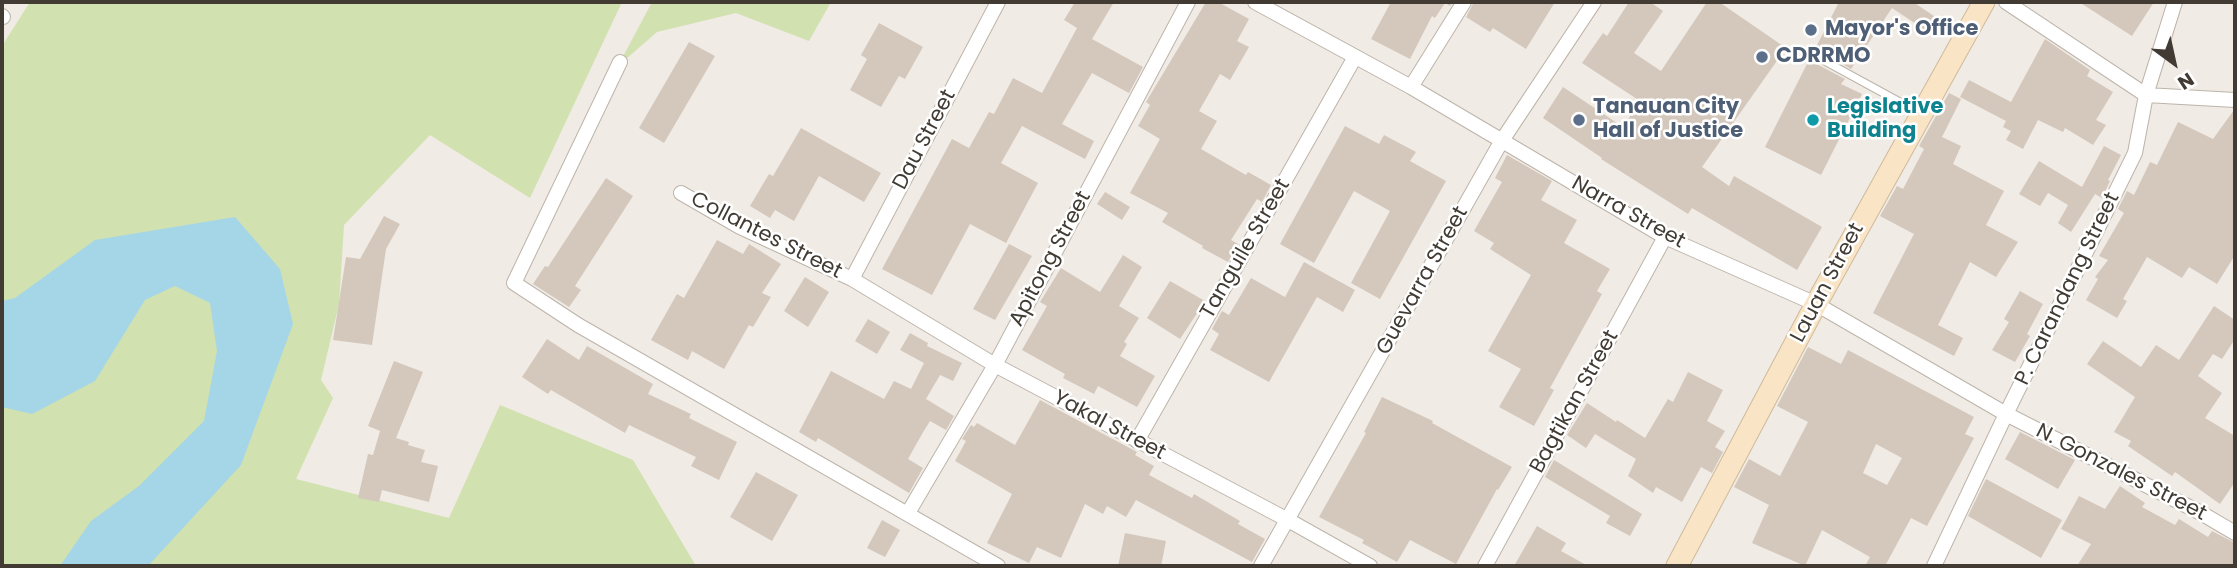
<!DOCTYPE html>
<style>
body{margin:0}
#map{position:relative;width:2237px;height:568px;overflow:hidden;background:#f0ebe4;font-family:Poppins,sans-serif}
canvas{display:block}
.frame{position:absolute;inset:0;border:4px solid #413b34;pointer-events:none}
.north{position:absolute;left:2139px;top:28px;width:70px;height:70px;-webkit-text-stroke:5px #fff;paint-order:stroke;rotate:147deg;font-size:19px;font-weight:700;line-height:28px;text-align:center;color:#413b34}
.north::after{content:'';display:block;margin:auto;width:24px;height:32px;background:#413b34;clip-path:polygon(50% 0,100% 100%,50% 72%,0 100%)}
</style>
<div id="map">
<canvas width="2237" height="568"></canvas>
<div class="frame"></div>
<div class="north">N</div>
</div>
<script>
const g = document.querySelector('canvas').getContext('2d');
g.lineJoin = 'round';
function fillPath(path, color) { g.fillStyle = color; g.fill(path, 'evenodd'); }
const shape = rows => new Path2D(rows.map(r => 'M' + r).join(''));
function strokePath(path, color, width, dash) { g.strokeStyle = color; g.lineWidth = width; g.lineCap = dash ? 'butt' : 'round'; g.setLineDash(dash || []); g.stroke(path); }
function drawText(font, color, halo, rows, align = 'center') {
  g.font = font + ' Poppins,sans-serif'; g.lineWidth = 5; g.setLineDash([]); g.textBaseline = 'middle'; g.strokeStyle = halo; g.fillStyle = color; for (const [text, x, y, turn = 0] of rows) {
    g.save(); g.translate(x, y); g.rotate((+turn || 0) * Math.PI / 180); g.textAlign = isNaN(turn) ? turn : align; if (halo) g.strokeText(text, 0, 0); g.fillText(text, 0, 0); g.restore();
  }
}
const green = shape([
 [30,2,622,2,530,198,430,135,344,225,339,304,321,380,333,398,296,479,449,518,500,405,633,460,696,566,2,566,2,46],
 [652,2,831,2,809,41,736,13,657,32,618,66]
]);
const water = shape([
 [235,217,280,269,293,324,241,465,148,566,60,566,91,521,139,486,204,421,217,351,210,303,175,286,145,300,95,381,32,414,2,407,2,301,15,298,95,240]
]);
const building = shape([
 [1075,2,1114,2,1092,39,1143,67,1129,93,1092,73,1062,124,1094,141,1085,159,1022,126,1001,163,1038,183,1006,243,970,224,932,295,882,269,952,139,969,148,989,112,994,114,1013,78,1042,93,1077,28,1064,20],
 [1206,2,1218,2,1249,19,1237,41,1249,47,1230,80,1220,74,1199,111,1217,121,1201,149,1246,175,1248,172,1271,185,1262,202,1257,199,1231,240,1238,244,1228,262,1202,248,1203,246,1162,222,1168,213,1130,193,1160,139,1138,126,1150,105,1146,102],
 [1391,2,1453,2,1450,6,1445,3,1435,18,1432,16,1410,59,1371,39],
 [1474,2,1555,2,1526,49,1493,28,1490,32,1466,17],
 [1629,2,1650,2,1663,11,1634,53,1661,71,1707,2,1719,2,1786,48,1702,167,1729,186,1734,176,1822,227,1797,270,1692,208,1688,214,1601,159,1602,158,1543,118,1563,87,1623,127,1640,101,1582,63,1603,33,1607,36],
 [1839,2,1913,2,1934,16,1925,30,1892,8,1851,69,1815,49],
 [2079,2,2154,2,2132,36],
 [879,23,923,47,905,79,899,76,881,107,850,90,867,59,861,55],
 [2045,39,2090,70,2087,76,2113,92,2096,120,2106,125,2093,145,2065,128,2063,132,2038,120,2023,149,2006,140,2011,131,2003,127,2006,121,1960,97,1969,80,2011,102],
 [689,42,715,56,664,143,639,128],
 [1809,60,1845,79,1841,84,1862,94,1821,175,1765,147],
 [1949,93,1961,99,1942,137,1961,146,1953,164,2004,191,1986,225,2018,242,1996,277,1970,262,1938,325,1963,338,1954,356,1873,313,1914,234,1880,216,1897,186,1903,189,1924,149,1919,146],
 [2234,110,2235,255,2217,284,2189,267,2182,278,2147,257,2123,299,2127,301,2117,318,2086,300,2098,279,2095,277,2108,260,2099,256,2124,213,2118,209,2127,191,2134,195,2150,162,2157,165,2178,122,2213,139],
 [1345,126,1379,144,1384,135,1416,152,1410,161,1446,181,1380,299,1351,283,1390,211,1354,191,1314,263,1280,244],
 [801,128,881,173,864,202,819,176,794,221,775,210,770,218,750,206,769,174,773,176],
 [2104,146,2121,155,2108,180,2110,181,2102,198,2095,194,2071,232,2058,223,2068,205,2048,193,2040,206,2019,194,2039,161,2082,187],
 [1507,155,1552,181,1541,200,1577,220,1564,243,1610,269,1597,291,1602,294,1550,388,1554,390,1534,426,1499,407,1521,369,1488,351,1531,275,1490,249,1494,243,1474,231,1502,182,1495,178],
 [606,178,633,196,575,286,581,290,569,307,533,284,545,266,548,267],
 [1105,192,1130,207,1122,220,1097,204],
 [384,216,400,224,386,249,372,345,333,340,346,257,360,259],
 [717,240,743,254,749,244,781,264,762,293,771,297,753,327,749,325,724,369,692,351,688,360,651,340,677,294,684,298],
 [1009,244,1032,256,995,320,973,309],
 [1123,255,1142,267,1119,306,1139,318,1124,342,1127,344,1120,356,1155,376,1137,407,1098,386,1094,394,1063,378,1065,374,1022,350,1047,306,1040,302,1061,268,1100,292],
 [1304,262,1355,290,1343,312,1317,297,1269,382,1210,350,1219,334,1212,329,1222,311,1229,315,1251,278,1285,297],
 [805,277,829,292,808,327,784,311],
 [1170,281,1205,301,1180,339,1147,318],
 [2020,291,2043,304,2027,334,2030,336,2015,362,1992,350,2009,322,2004,319],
 [2214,306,2235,320,2235,339,2222,359,2213,354,2198,376,2222,393,2205,418,2235,436,2235,482,2220,504,2175,472,2172,476,2128,446,2131,441,2114,432,2135,397,2087,364,2103,341,2141,367,2156,345,2179,360],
 [868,319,890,332,877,354,855,341],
 [910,333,928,343,927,346,962,363,953,381,940,375,926,399,954,416,946,430,930,421,922,434,908,459,923,468,909,493,818,438,816,442,799,432,831,371,884,399,894,381,911,389,924,363,900,350],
 [547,339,579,360,587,346,653,384,648,394,691,414,689,418,737,442,719,480,691,466,696,457,629,425,625,433,551,390,548,394,522,377],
 [1808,347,1841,364,1848,350,1974,417,1965,434,1974,438,1927,526,1911,518,1885,566,1865,566,1870,557,1822,530,1805,566,1752,543,1769,505,1734,487,1749,459,1780,476,1808,422,1777,406],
 [1876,444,1902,458,1887,485,1863,473],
 [394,361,423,372,396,438,409,442,408,445,425,450,421,462,438,466,429,502,382,490,379,502,358,498,368,454,373,455,380,431,368,426],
 [1688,372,1723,390,1707,421,1725,431,1715,447,1723,452,1712,473,1701,467,1682,502,1656,487,1653,493,1628,476,1636,459,1595,434,1586,448,1567,435,1587,403,1616,422,1617,420,1645,438,1668,399,1673,402],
 [1382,397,1433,421,1432,423,1512,467,1498,490,1497,489,1456,564,1410,540,1397,562,1362,543,1364,540,1319,517,1366,433,1364,432],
 [1040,400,1137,452,1135,455,1154,466,1149,475,1192,498,1194,494,1240,521,1238,524,1265,539,1252,562,1136,500,1126,517,1107,506,1103,514,1085,504,1061,558,1037,547,1029,563,987,543,1012,494,955,461,966,441,962,439,971,425,974,427,977,423,1015,445],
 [2020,432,2075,460,2058,489,2005,459],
 [1554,460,1642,514,1630,536,1606,523,1610,516,1545,477],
 [756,472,798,495,772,541,730,517],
 [1986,479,2062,520,2041,558,1968,516],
 [2120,486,2145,503,2142,507,2175,525,2179,519,2208,537,2212,531,2235,543,2235,566,2077,566,2091,544,2061,529,2079,496,2105,509],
 [882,520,900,530,885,557,867,548],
 [1537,526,1566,543,1561,551,1588,566,1514,566],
 [1125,533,1166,541,1161,566,1118,566]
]);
const lane = shape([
 [1810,53,1920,113]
]);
const street = shape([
 [1255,2,1411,87,1665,237,1816,304,2006,414,2201,513,2235,533],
 [2006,2,2146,95,2235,100],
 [2,16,3,17],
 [620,62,514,283,578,325,998,566],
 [1411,87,1464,2],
 [681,193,740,227,852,279,995,365,1288,520,1370,566],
 [852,279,998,2],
 [1137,441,1355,57],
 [908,513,995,365,1188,2],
 [1261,566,1501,142,1594,2],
 [1485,566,1665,237],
 [1934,566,2006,414,2135,153,2146,95,2175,2]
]);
const secondary = shape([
 [1677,566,1816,304,1984,2]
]);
const markers = [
 [1811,30,7,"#5c6f8a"],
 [1762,57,7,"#5c6f8a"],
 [1579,120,7,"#5c6f8a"],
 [1813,120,7,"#0f9aa8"]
];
const serviceNames = [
 ["Mayor's Office",1825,30],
 ["CDRRMO",1776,57],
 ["Tanauan City",1593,108],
 ["Hall of Justice",1593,132]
];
const cultureNames = [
 ["Legislative",1827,108],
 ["Building",1827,132]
];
const streetNames = [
 ["Dau Street",925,140,-62],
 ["Narra Street",1628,213,29],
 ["Collantes Street",766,236,27],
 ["Tanguile Street",1246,249,-60],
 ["Apitong Street",1051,259,-62],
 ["Guevarra Street",1423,281,-61],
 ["Lauan Street",1828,283,-62],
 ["P. Carandang Street",2068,289,-64],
 ["Bagtikan Street",1575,402,-61],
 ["Yakal Street",1109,426,28],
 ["N. Gonzales Street",2121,473,27]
];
fillPath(green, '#d1e1b0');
fillPath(water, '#a5d6e8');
fillPath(building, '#d4c8bd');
strokePath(lane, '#bdb4aa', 9);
strokePath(street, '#bdb4aa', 16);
strokePath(secondary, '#cfba9a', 23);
strokePath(lane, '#fff', 7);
strokePath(street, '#fff', 14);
strokePath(secondary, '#f9e5c5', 21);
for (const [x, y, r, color] of markers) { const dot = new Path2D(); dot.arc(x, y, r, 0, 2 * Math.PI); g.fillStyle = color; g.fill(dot); strokePath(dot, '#fff', 2.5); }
drawText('bold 21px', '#4e5e75', '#fff', serviceNames, 'left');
drawText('bold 21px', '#0d838f', '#fff', cultureNames, 'left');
drawText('21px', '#413b34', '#fff', streetNames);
</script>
